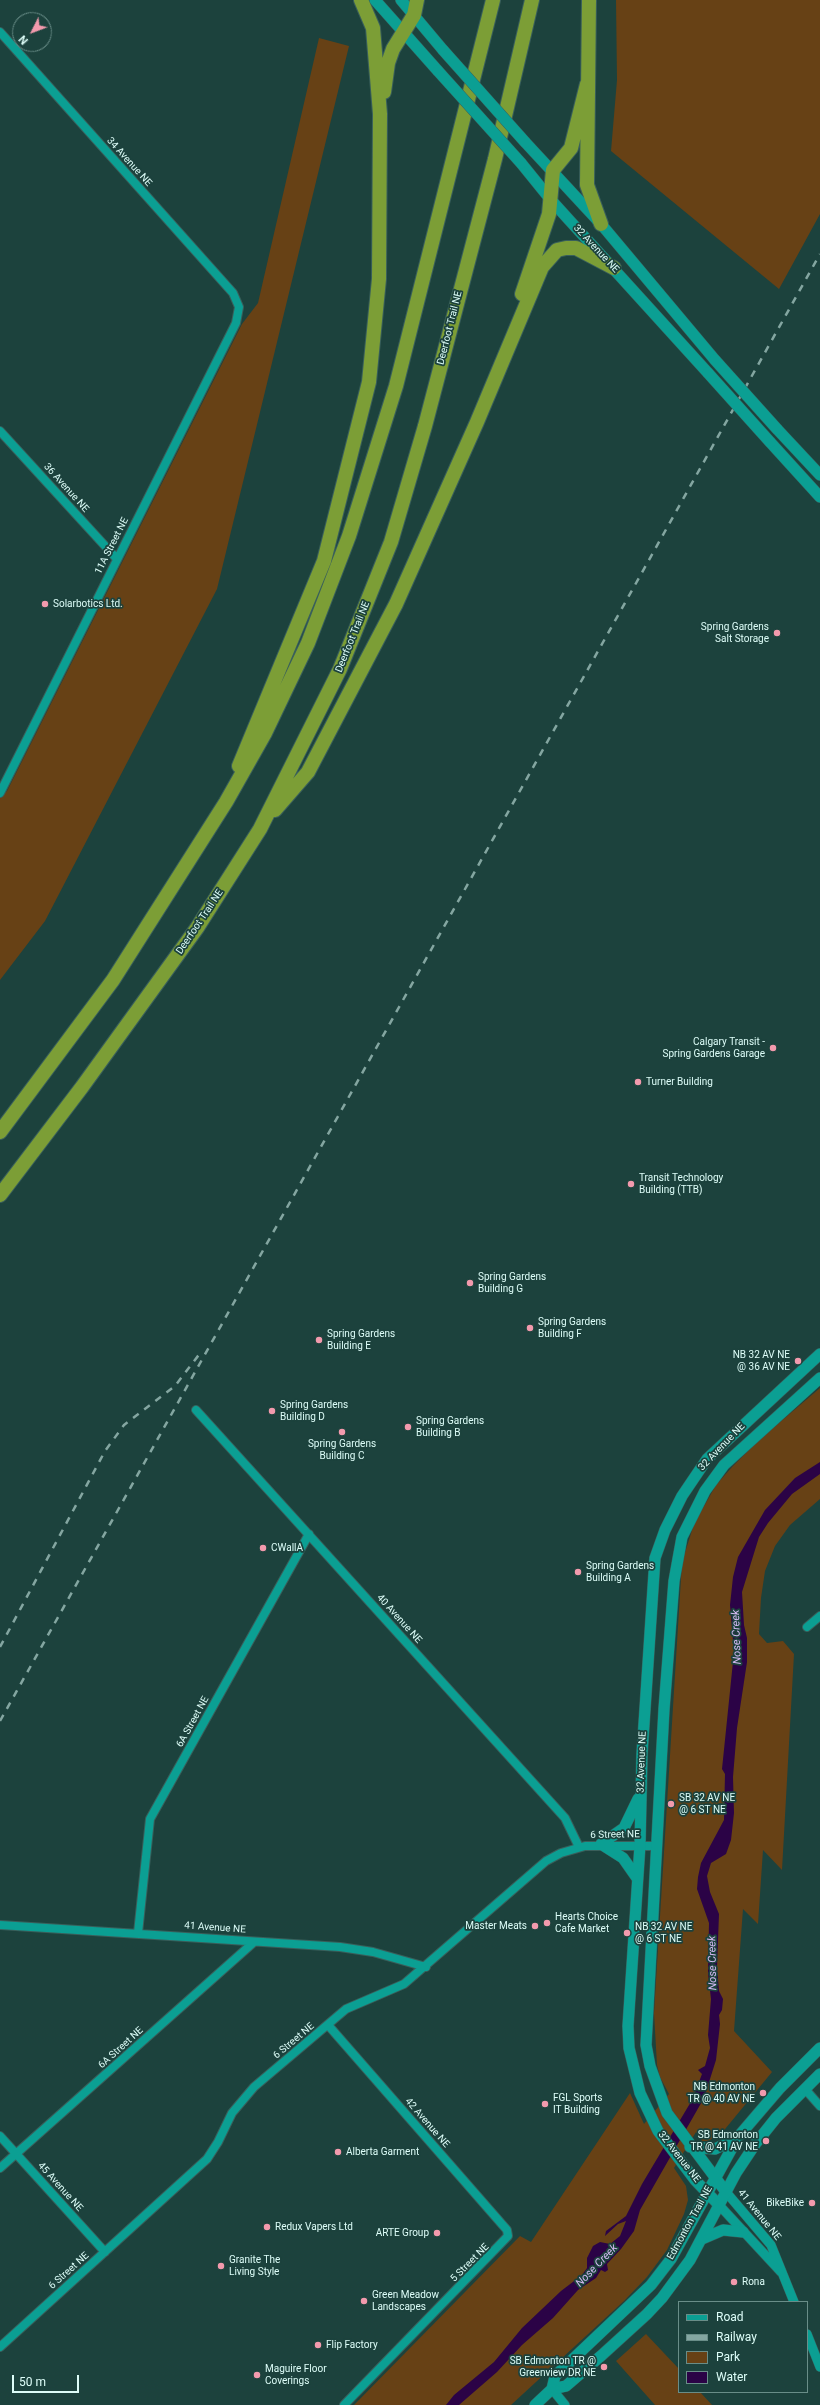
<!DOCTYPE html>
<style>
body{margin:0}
#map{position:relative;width:820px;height:2405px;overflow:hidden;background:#1c423d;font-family:Roboto,sans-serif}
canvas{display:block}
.legend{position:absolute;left:678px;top:2301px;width:130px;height:92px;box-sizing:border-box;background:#1c423d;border:1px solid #698d88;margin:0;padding:5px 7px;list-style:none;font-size:12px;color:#ddfdf8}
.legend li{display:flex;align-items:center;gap:8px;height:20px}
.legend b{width:20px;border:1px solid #698d88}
.north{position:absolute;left:12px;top:12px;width:40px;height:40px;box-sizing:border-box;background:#1c423d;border:1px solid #698d88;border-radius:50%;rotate:228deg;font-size:11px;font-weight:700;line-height:16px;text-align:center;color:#ddfdf8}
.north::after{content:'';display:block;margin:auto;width:14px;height:18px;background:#f29aad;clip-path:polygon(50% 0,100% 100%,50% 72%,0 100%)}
.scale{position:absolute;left:12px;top:2375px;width:67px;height:18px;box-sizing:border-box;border:2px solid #ddfdf8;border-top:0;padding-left:5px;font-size:12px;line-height:14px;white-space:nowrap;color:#ddfdf8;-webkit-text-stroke:3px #1c423d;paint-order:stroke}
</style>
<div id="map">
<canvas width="820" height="2405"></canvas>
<ul class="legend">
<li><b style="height:5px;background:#0b9f93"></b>Road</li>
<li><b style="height:5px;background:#84a6a1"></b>Railway</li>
<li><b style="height:11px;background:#674115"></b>Park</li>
<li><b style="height:11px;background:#2b0346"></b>Water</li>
</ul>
<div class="north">N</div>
<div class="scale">50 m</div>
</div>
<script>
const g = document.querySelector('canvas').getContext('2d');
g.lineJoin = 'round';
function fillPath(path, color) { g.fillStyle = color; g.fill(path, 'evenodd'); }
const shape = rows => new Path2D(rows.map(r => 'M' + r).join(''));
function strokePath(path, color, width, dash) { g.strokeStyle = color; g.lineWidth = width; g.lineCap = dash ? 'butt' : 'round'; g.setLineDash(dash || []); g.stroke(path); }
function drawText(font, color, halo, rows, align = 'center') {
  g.font = font + ' Roboto,sans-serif'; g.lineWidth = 3.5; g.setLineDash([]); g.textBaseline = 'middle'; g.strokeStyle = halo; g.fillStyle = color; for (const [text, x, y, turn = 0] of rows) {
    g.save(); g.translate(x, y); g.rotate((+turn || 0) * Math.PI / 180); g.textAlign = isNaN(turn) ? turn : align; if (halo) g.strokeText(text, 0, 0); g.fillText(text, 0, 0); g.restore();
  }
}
const green = shape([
 [616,0,820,0,820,214,779,289,611,151,617,80],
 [319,38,349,46,217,589,45,921,0,980,0,798,7,791,242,324,258,303],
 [820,1388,820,1499,790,1525,775,1546,765,1571,761,1598,759,1634,767,1643,783,1641,794,1654,782,1870,763,1850,758,1924,743,1909,734,2031,772,2072,721,2134,708,2141,702,2141,696,2132,674,2168,686,2186,688,2200,684,2214,667,2250,647,2277,624,2301,511,2405,354,2405,520,2236,531,2242,630,2093,644,2124,669,2094,660,2077,657,2065,654,2013,682,1562,694,1524,716,1485,732,1467,759,1440],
 [646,2334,679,2369,679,2392,700,2392,712,2405,655,2405,616,2361]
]);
const water = shape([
 [820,1462,820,1474,792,1494,768,1523,759,1537,742,1592,744,1625,747,1638,747,1662,737,1728,733,1777,734,1813,731,1840,726,1854,711,1863,707,1876,710,1892,719,1914,717,1967,719,1991,723,1999,722,2010,719,2015,720,2024,716,2060,704,2098,640,2210,634,2231,621,2249,607,2264,608,2270,605,2272,601,2270,596,2278,578,2290,553,2318,522,2345,497,2372,459,2405,446,2405,454,2395,494,2362,522,2328,561,2291,582,2275,587,2268,587,2258,593,2246,600,2242,610,2244,620,2236,626,2221,618,2224,605,2236,606,2231,626,2216,642,2184,692,2100,702,2074,698,2070,705,2066,710,2048,708,2035,711,1999,708,1973,709,1923,697,1889,698,1877,701,1863,724,1820,725,1774,722,1769,734,1652,730,1605,733,1577,738,1557,765,1510,795,1478]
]);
const minor = shape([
 [0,32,233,293,239,307,236,323,0,793],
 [0,431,117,559],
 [196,1410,565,1818,579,1847],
 [807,1627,820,1616],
 [0,1925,340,1947,373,1952,426,1967],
 [138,1933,150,1819,309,1534],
 [328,2025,507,2230,508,2236,344,2405],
 [805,2089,820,2106],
 [0,2136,105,2252],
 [0,2168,254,1942],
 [0,2347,207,2159,218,2142,232,2113,254,2087,346,2009,404,1984,546,1861,561,1853,585,1846,657,1846]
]);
const tertiary = shape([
 [726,2192,771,2245,794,2302],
 [719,2205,781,2272],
 [807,2334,820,2367],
 [552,2389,565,2405]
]);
const secondary = shape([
 [375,0,438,71],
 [401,0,443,50],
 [525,142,601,224,715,360],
 [521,163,551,200,708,373],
 [777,429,820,475],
 [770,442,820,497],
 [637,1878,623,1858,601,1844,624,1828,638,1799],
 [690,2147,715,2149,737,2138],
 [726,2192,667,2113,650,2066,646,2045,664,1709,674,1581,682,1537,705,1491,724,1465,820,1378],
 [719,2205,695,2180,658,2131,640,2093,629,2048,628,2026,640,1845,642,1754,655,1558,665,1530,682,1496,707,1459,820,1354],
 [702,2239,723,2230,743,2232],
 [552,2389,555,2376,651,2285,671,2259,738,2137,780,2088,820,2048],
 [535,2405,552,2389,566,2386,602,2355,647,2314,662,2298,690,2260,736,2173,756,2143,776,2118,820,2074]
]);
const motorway = shape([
 [589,0,587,185,601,224],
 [384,92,388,63,393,49,414,15,417,0],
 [522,294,549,214,553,170,571,148,587,84],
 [239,766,324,561,369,382,379,279,380,114,373,28,361,0],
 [275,810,308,772,396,604,477,422,542,267,557,250,566,248,576,248,614,268],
 [0,1132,113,980,226,802,265,733,308,643,349,536,396,386,493,0],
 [0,1195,82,1087,197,928,260,829,340,669,391,542,425,426,495,159,532,0]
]);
const rail = shape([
 [0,1647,105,1451,124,1425,175,1386,201,1352],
 [0,1721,820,254]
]);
const secondaryBridge = shape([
 [443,50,525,142],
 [438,71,521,163],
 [715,360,777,429],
 [708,373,770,442]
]);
const markers = [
 [45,604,4,"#f29aad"],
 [777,633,4,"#f29aad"],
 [773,1048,4,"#f29aad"],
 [638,1082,4,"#f29aad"],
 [631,1184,4,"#f29aad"],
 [470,1283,4,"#f29aad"],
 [530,1328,4,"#f29aad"],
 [319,1340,4,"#f29aad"],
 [798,1361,4,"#f29aad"],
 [272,1411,4,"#f29aad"],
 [408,1427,4,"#f29aad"],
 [342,1432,4,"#f29aad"],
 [263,1548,4,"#f29aad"],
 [578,1572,4,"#f29aad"],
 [671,1804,4,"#f29aad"],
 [547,1923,4,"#f29aad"],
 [535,1926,4,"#f29aad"],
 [627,1933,4,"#f29aad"],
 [763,2093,4,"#f29aad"],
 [545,2104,4,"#f29aad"],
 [766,2141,4,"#f29aad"],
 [338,2152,4,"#f29aad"],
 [812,2203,4,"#f29aad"],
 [267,2227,4,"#f29aad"],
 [437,2233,4,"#f29aad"],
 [221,2266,4,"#f29aad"],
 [734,2282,4,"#f29aad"],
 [364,2301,4,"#f29aad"],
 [318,2345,4,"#f29aad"],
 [604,2367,4,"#f29aad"],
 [257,2375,4,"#f29aad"]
];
const streetNames = [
 ["34 Avenue NE",129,162,48],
 ["32 Avenue NE",596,249,47],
 ["Deerfoot Trail NE",450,328,-76],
 ["36 Avenue NE",66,488,48],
 ["11A Street NE",112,546,-63],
 ["Deerfoot Trail NE",353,637,-68],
 ["Deerfoot Trail NE",200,922,-56],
 ["32 Avenue NE",722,1447,-46],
 ["40 Avenue NE",399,1619,48],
 ["6A Street NE",193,1722,-61],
 ["32 Avenue NE",642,1762,-88],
 ["6 Street NE",615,1835,-1],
 ["41 Avenue NE",215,1928,4],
 ["6 Street NE",294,2041,-40],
 ["6A Street NE",121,2048,-42],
 ["42 Avenue NE",427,2123,49],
 ["32 Avenue NE",679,2157,52],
 ["45 Avenue NE",60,2187,48],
 ["41 Avenue NE",759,2215,51],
 ["Edmonton Trail NE",690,2223,-61],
 ["5 Street NE",470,2263,-45],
 ["6 Street NE",69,2271,-42]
];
const poiNames = [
 ["Solarbotics Ltd.",53,604],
 ["Spring Gardens",769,627,"right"],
 ["Salt Storage",769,639,"right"],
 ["Calgary Transit -",765,1042,"right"],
 ["Spring Gardens Garage",765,1054,"right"],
 ["Turner Building",646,1082],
 ["Transit Technology",639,1178],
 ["Building (TTB)",639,1190],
 ["Spring Gardens",478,1277],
 ["Building G",478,1289],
 ["Spring Gardens",538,1322],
 ["Building F",538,1334],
 ["Spring Gardens",327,1334],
 ["Building E",327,1346],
 ["NB 32 AV NE",790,1355,"right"],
 ["@ 36 AV NE",790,1367,"right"],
 ["Spring Gardens",280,1405],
 ["Building D",280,1417],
 ["Spring Gardens",416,1421],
 ["Building B",416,1433],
 ["Spring Gardens",342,1444,"center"],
 ["Building C",342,1456,"center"],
 ["CWallA",271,1548],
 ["Spring Gardens",586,1566],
 ["Building A",586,1578],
 ["SB 32 AV NE",679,1798],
 ["@ 6 ST NE",679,1810],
 ["Hearts Choice",555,1917],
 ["Cafe Market",555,1929],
 ["Master Meats",527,1926,"right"],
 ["NB 32 AV NE",635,1927],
 ["@ 6 ST NE",635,1939],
 ["NB Edmonton",755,2087,"right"],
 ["TR @ 40 AV NE",755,2099,"right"],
 ["FGL Sports",553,2098],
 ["IT Building",553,2110],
 ["SB Edmonton",758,2135,"right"],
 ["TR @ 41 AV NE",758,2147,"right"],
 ["Alberta Garment",346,2152],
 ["BikeBike",804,2203,"right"],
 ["Redux Vapers Ltd",275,2227],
 ["ARTE Group",429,2233,"right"],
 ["Granite The",229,2260],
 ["Living Style",229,2272],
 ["Rona",742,2282],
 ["Green Meadow",372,2295],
 ["Landscapes",372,2307],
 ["Flip Factory",326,2345],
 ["SB Edmonton TR @",596,2361,"right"],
 ["Greenview DR NE",596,2373,"right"],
 ["Maguire Floor",265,2369],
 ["Coverings",265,2381]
];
const waterNames = [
 ["Nose Creek",737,1637,-92],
 ["Nose Creek",713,1963,-91],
 ["Nose Creek",597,2266,-46]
];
fillPath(green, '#674115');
fillPath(water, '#2b0346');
strokePath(minor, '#395f5b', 10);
strokePath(tertiary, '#395f5b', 10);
strokePath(secondary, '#395f5b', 12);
strokePath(motorway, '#395f5b', 16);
strokePath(minor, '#0b9f93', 8);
strokePath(tertiary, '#0b9f93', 9);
strokePath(secondary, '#0b9f93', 11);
strokePath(motorway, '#7c9e36', 14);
strokePath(rail, '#84a6a1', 2.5, [7, 7]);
strokePath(secondaryBridge, '#395f5b', 12, []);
strokePath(secondaryBridge, '#0b9f93', 11);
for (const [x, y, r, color] of markers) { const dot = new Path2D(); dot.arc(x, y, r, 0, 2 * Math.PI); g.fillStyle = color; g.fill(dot); strokePath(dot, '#1c423d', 1.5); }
drawText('10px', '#ddfdf8', '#1c423d', streetNames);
drawText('10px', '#ddfdf8', '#1c423d', poiNames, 'left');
drawText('italic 11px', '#d4b9f3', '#1c423d', waterNames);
</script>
